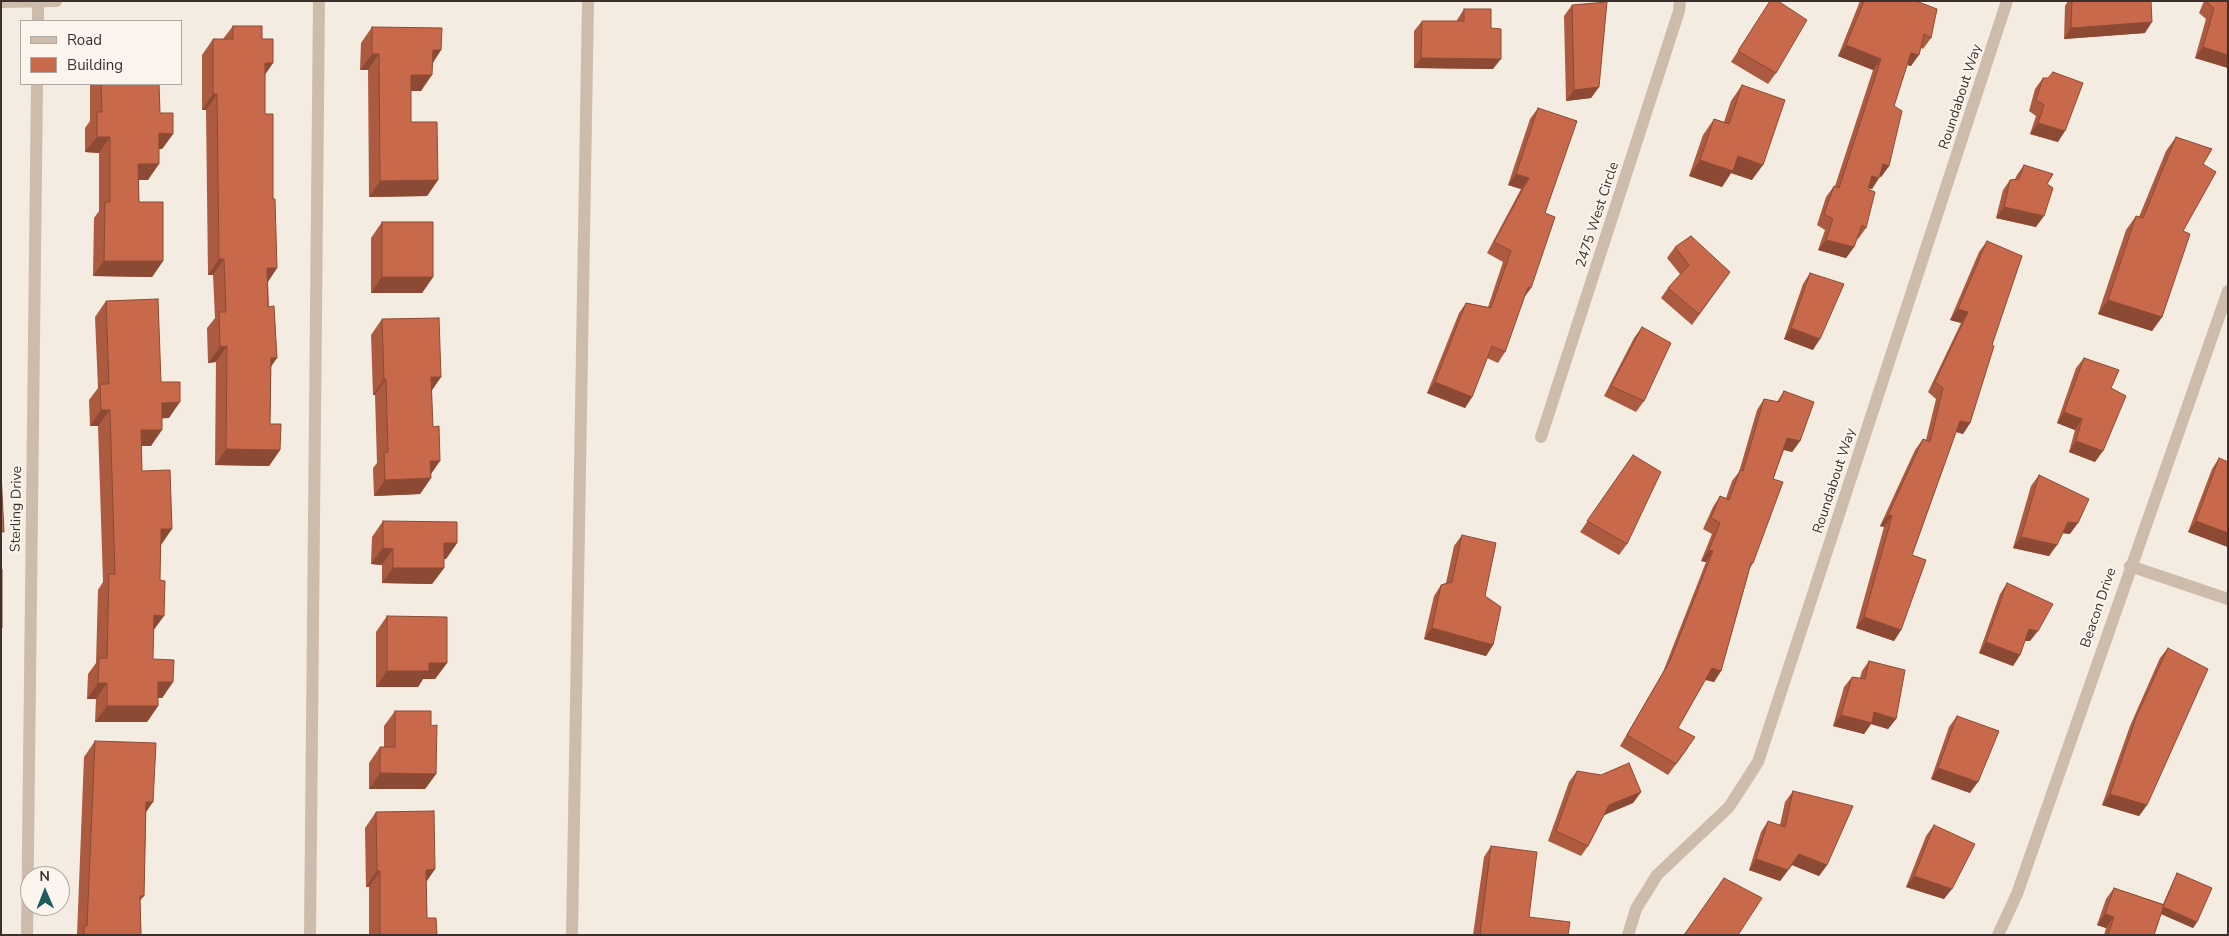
<!DOCTYPE html>
<style>
body{margin:0}
#map{position:relative;width:2229px;height:936px;overflow:hidden;background:#f4ebe1;font-family:"Nunito Sans",sans-serif}
canvas{display:block}
.frame{position:absolute;inset:0;border:2px solid #3b302b;pointer-events:none}
.legend{position:absolute;left:20px;top:20px;width:162px;height:65px;box-sizing:border-box;background:#fbf5ee;border:1px solid #aea6a0;margin:0;padding:6px 9px;list-style:none;font-size:15px;color:#3b302b}
.legend li{display:flex;align-items:center;gap:10px;height:25px}
.legend b{width:25px;border:1px solid #aea6a0}
.north{position:absolute;left:20px;top:866px;width:50px;height:50px;box-sizing:border-box;background:#fbf5ee;border:1px solid #aea6a0;border-radius:50%;rotate:359deg;font-size:14px;font-weight:700;line-height:20px;text-align:center;color:#3b302b}
.north::after{content:'';display:block;margin:auto;width:18px;height:22px;background:#1f5a5e;clip-path:polygon(50% 0,100% 100%,50% 72%,0 100%)}
</style>
<div id="map">
<canvas width="2229" height="936"></canvas>
<div class="frame"></div>
<ul class="legend">
<li><b style="height:6px;background:#cdbbac"></b>Road</li>
<li><b style="height:14px;background:#c8694b"></b>Building</li>
</ul>
<div class="north">N</div>
</div>
<script>
const g = document.querySelector('canvas').getContext('2d');
g.lineJoin = 'round';
const shape = rows => new Path2D(rows.map(r => 'M' + r).join(''));
function strokePath(path, color, width, dash) { g.strokeStyle = color; g.lineWidth = width; g.lineCap = dash ? 'butt' : 'round'; g.setLineDash(dash || []); g.stroke(path); }
function fillPath(path, color) { g.fillStyle = color; g.fill(path, 'evenodd'); }
function drawText(font, color, halo, rows, align = 'center') {
  g.font = font + ' "Nunito Sans",sans-serif'; g.lineWidth = 4; g.setLineDash([]); g.textBaseline = 'middle'; g.strokeStyle = halo; g.fillStyle = color; for (const [text, x, y, turn = 0] of rows) {
    g.save(); g.translate(x, y); g.rotate((+turn || 0) * Math.PI / 180); g.textAlign = isNaN(turn) ? turn : align; if (halo) g.strokeText(text, 0, 0); g.fillText(text, 0, 0); g.restore();
  }
}
const street = shape([
 [1,2,56,1],
 [38,21,38,2],
 [1541,437,1679,11,1680,1],
 [2130,566,2228,599],
 [27,935,37,84],
 [310,935,319,1],
 [572,935,588,1],
 [1628,935,1636,909,1657,875,1729,807,1758,762,2007,1],
 [1998,935,2017,894,2228,291]
]);
const wall = shape([
 [1770,1,1776,73,1768,84,1731,62],
 [1860,1,1916,1,1931,38,1923,49,1920,47,1911,66,1907,65,1894,106,1889,166,1881,177,1880,176,1872,189,1868,188,1866,228,1858,239,1857,238,1854,247,1846,258,1818,250,1825,230,1817,225,1826,197,1834,186,1835,186,1873,70,1838,56],
 [2068,1,2151,1,2145,33,2064,39,2065,6],
 [2204,1,2228,1,2228,68,2195,58,2206,19,2199,13],
 [1572,5,1599,87,1591,98,1566,101,1564,16],
 [1464,9,1491,28,1493,69,1414,68,1414,31,1422,21,1457,21,1457,20],
 [233,26,262,39,273,63,265,74,265,114,273,199,277,268,268,282,271,367,270,424,280,450,269,466,215,465,216,362,208,363,207,328,215,318,213,275,208,275,206,110,202,110,202,55,213,39,223,39],
 [372,27,441,50,433,63,421,91,411,91,411,122,438,180,427,196,369,197,368,70,360,70,361,43],
 [2043,78,2058,142,2030,134,2036,116,2029,111,2035,89],
 [90,84,159,84,160,113,173,134,162,149,159,149,148,180,139,180,139,202,163,261,152,277,93,276,94,218,99,211,99,153,85,152,85,128,90,121],
 [1742,85,1752,180,1731,173,1722,187,1689,176,1703,135,1714,119,1724,122,1731,101],
 [1538,108,1545,213,1524,298,1505,352,1498,363,1487,358,1472,397,1465,408,1427,393,1459,313,1466,303,1488,307,1503,262,1487,253,1521,189,1508,185,1530,119],
 [2176,137,2203,164,2183,231,2162,317,2152,331,2098,314,2126,230,2136,216,2139,217,2166,151],
 [2024,165,2047,184,2036,227,1996,218,2003,190,2010,180,2015,179,2017,175],
 [382,222,433,277,422,293,371,293,371,238],
 [1987,241,1992,345,1970,423,1963,434,1956,432,1912,555,1901,630,1894,641,1856,628,1884,527,1880,526,1915,450,1923,439,1926,440,1936,399,1928,392,1961,323,1950,320,1979,252],
 [1675,247,1730,272,1692,325,1661,298,1668,288,1680,274,1667,258],
 [1810,273,1813,350,1784,339,1803,284],
 [106,301,161,382,169,418,162,418,151,446,142,446,142,471,161,545,153,631,153,659,173,682,162,698,158,698,158,706,147,722,95,722,96,699,87,699,88,674,96,663,98,590,103,582,98,426,90,426,89,400,98,388,95,317],
 [382,319,441,377,432,390,431,478,420,494,374,496,373,468,377,463,375,395,373,395,371,335],
 [1642,327,1644,401,1636,412,1604,396,1634,338],
 [2084,358,2111,388,2095,462,2069,452,2075,430,2057,423,2076,368],
 [1784,391,1800,441,1792,452,1784,450,1773,479,1753,563,1750,568,1721,671,1714,682,1705,680,1678,728,1688,748,1668,775,1620,746,1663,672,1706,562,1701,561,1712,534,1703,529,1713,507,1720,496,1726,498,1732,481,1739,472,1757,410,1764,399,1777,402],
 [1633,455,1627,544,1619,555,1580,532],
 [2219,458,2228,547,2188,532,2212,469],
 [2039,475,2070,534,2063,533,2049,556,2013,548,2031,486],
 [383,521,457,543,446,559,444,559,444,568,432,584,382,583,382,565,371,564,372,537],
 [1462,535,1485,596,1493,645,1486,656,1424,639,1434,596,1441,585,1446,583,1454,546],
 [2007,583,2030,641,2025,641,2020,655,2013,666,1979,653,2000,594],
 [387,616,447,663,435,679,423,679,418,687,376,687,376,632],
 [2168,648,2147,805,2139,816,2102,805,2130,726,2160,658],
 [1869,661,1896,719,1888,729,1871,724,1864,734,1833,726,1844,687,1852,677,1860,678,1862,671],
 [395,711,431,726,436,774,425,789,369,789,369,763,380,747,384,747,384,726],
 [1957,716,1970,793,1931,779,1949,727],
 [95,741,146,812,144,896,140,901,141,935,77,935,84,757],
 [1577,771,1641,792,1633,803,1604,815,1588,846,1581,856,1548,841,1569,782],
 [1793,791,1827,865,1819,876,1792,865,1780,881,1749,870,1761,832,1768,821,1780,825,1785,802],
 [376,812,435,869,426,882,427,918,437,935,369,935,369,887,366,887,365,828],
 [1934,825,1944,899,1906,887,1926,836],
 [1491,846,1529,917,1568,935,1473,935,1484,857],
 [2177,873,2197,922,2193,928,2161,914,2154,935,2104,935,2106,928,2097,925,2106,899,2114,888,2163,904,2174,879]
]);
const shadedWall = shape([
 [2152,22,2145,33,2064,39,2071,28],
 [1846,45,1881,59,1873,70,1838,56],
 [2203,47,2228,55,2228,68,2195,58],
 [433,50,441,50,430,66],
 [1911,53,1919,55,1911,66,1904,64],
 [372,54,379,54,368,70,360,70],
 [1421,58,1501,59,1493,69,1414,68],
 [265,63,273,63,262,79],
 [411,75,432,75,421,91,400,91],
 [1599,87,1591,98,1566,101,1574,90],
 [213,94,217,94,206,110,202,110],
 [2038,123,2065,131,2058,142,2030,134],
 [159,133,173,134,162,149,148,149],
 [97,137,110,137,99,153,85,152],
 [1738,156,1763,165,1752,180,1731,173,1722,187,1689,176,1700,160],
 [138,164,159,164,148,180,127,180],
 [1883,164,1889,166,1881,177,1875,175],
 [1516,174,1529,178,1521,189,1508,185],
 [1872,176,1879,178,1872,189,1864,187],
 [438,180,427,196,369,197,380,181],
 [2004,207,2044,216,2036,227,1996,218],
 [1826,240,1854,247,1846,258,1818,250],
 [219,259,224,259,213,275,208,275],
 [104,261,163,261,152,277,93,276],
 [267,268,277,268,266,284],
 [382,277,433,277,422,293,371,293],
 [1528,287,1531,288,1523,299],
 [2108,300,2162,317,2152,331,2098,314],
 [1958,309,1968,312,1961,323,1950,320],
 [1791,328,1820,339,1813,350,1784,339],
 [227,346,216,362,208,363,220,347],
 [271,358,277,358,266,374],
 [431,377,441,377,430,393],
 [384,379,386,379,375,395,373,395],
 [1435,382,1472,397,1465,408,1427,393],
 [180,402,169,418,151,419,162,403],
 [101,410,110,410,98,426,90,426],
 [2064,412,2082,419,2075,430,2057,423],
 [1960,421,1970,423,1963,434,1953,431],
 [141,430,162,430,151,446,130,446],
 [1787,438,1800,441,1792,452,1780,449],
 [2076,441,2103,451,2095,462,2069,452],
 [226,449,280,450,269,466,215,465],
 [430,461,440,461,429,477],
 [431,478,420,494,374,496,385,480],
 [1888,515,1892,516,1884,527,1880,526],
 [2196,521,2228,533,2228,547,2188,532],
 [2068,522,2078,523,2070,534,2061,533],
 [161,529,172,529,161,545],
 [2021,537,2057,545,2049,556,2013,548],
 [444,543,457,543,446,559,433,559],
 [383,548,393,549,382,565,371,564],
 [1709,550,1713,551,1706,562,1701,561],
 [393,568,444,568,432,584,382,583],
 [154,615,164,616,153,631],
 [1864,617,1901,630,1894,641,1856,628],
 [1432,628,1493,645,1486,656,1424,639],
 [2029,629,2038,631,2030,641,2022,640],
 [1986,642,2020,655,2013,666,1979,653],
 [429,663,447,663,435,679,423,679,418,687,376,687,387,671],
 [1712,668,1721,671,1714,682,1704,679],
 [158,682,173,682,162,698,147,698],
 [98,683,107,683,96,699,87,699],
 [107,706,158,706,147,722,95,722],
 [1874,712,1896,719,1888,729,1871,724,1864,734,1833,726,1841,715],
 [1938,768,1978,782,1970,793,1931,779],
 [380,773,436,774,425,789,369,789],
 [1641,792,1633,803,1602,816,1609,805],
 [2110,794,2147,805,2139,816,2102,805],
 [146,802,153,802,142,818],
 [1799,854,1827,865,1819,876,1792,865,1780,881,1749,870,1756,859],
 [435,869,424,885,426,870],
 [377,871,380,871,369,887,366,887],
 [1914,876,1952,889,1944,899,1906,887],
 [2163,907,2197,922,2193,928,2159,913],
 [2105,914,2114,917,2106,928,2097,925]
]);
const building = shape([
 [1770,1,1778,1,1807,20,1776,73,1738,51,1770,1],
 [1864,1,1916,1,1937,9,1931,38,1924,34,1919,55,1911,53,1894,106,1902,111,1889,166,1883,164,1879,178,1872,176,1868,189,1875,192,1866,228,1862,225,1854,247,1826,240,1833,219,1824,214,1834,186,1839,188,1881,59,1846,45,1864,1],
 [2072,1,2151,1,2152,22,2071,28,2072,1],
 [2207,1,2228,1,2228,55,2203,47,2214,8,2207,2,2207,1],
 [1607,2,1599,87,1574,90,1572,5,1607,2],
 [1464,9,1491,9,1491,28,1501,29,1501,59,1421,58,1422,21,1464,21,1464,9],
 [233,26,262,26,262,39,273,39,273,63,265,63,265,114,273,114,273,199,275,199,277,268,267,268,268,307,274,306,277,358,271,358,270,424,281,424,280,450,226,449,227,346,220,347,219,312,226,312,224,259,219,259,217,94,213,94,213,39,233,39,233,26],
 [372,27,442,28,441,50,433,50,432,75,411,75,411,122,437,122,438,180,380,181,379,54,372,54,372,27],
 [2053,72,2083,83,2065,131,2038,123,2044,105,2036,100,2043,78,2048,78,2053,72],
 [101,84,159,84,160,113,173,113,173,134,159,133,159,164,138,164,139,202,163,202,163,261,104,261,105,202,110,202,110,137,97,137,97,112,102,112,101,84],
 [1742,85,1785,100,1763,165,1738,156,1733,171,1700,160,1714,119,1729,124,1742,85],
 [1538,108,1577,121,1545,213,1555,217,1531,288,1528,287,1505,352,1492,346,1472,397,1435,382,1466,303,1491,308,1511,251,1494,242,1529,178,1516,174,1538,108],
 [2176,137,2212,149,2203,164,2216,172,2183,231,2190,234,2162,317,2108,300,2136,216,2143,218,2176,137],
 [2024,165,2053,174,2047,184,2053,188,2044,216,2004,207,2010,180,2019,179,2024,165],
 [382,222,433,222,433,277,382,277,382,222],
 [1691,236,1730,272,1699,314,1668,288,1689,265,1675,247,1691,236],
 [1987,241,2022,256,1992,345,1994,346,1970,423,1960,421,1912,555,1926,560,1901,630,1864,617,1892,516,1888,515,1923,439,1930,442,1943,388,1935,382,1968,312,1958,309,1987,241],
 [1810,273,1844,284,1820,339,1791,328,1810,273],
 [158,299,161,382,180,382,180,402,162,403,162,430,141,430,142,471,170,470,172,529,161,529,160,580,165,581,164,616,154,615,153,659,174,660,173,682,158,682,158,706,107,706,107,683,98,683,99,658,107,658,109,574,115,574,110,410,101,410,100,384,109,384,106,301,158,299],
 [439,318,441,377,431,377,433,427,439,426,440,461,430,461,431,478,385,480,384,453,388,452,386,379,384,379,382,319,439,318],
 [1642,327,1671,343,1644,401,1611,386,1642,327],
 [2084,358,2119,370,2111,388,2126,396,2103,451,2076,441,2082,419,2064,412,2084,358],
 [1784,391,1814,402,1800,441,1787,438,1773,479,1783,482,1753,563,1751,563,1721,671,1712,668,1678,728,1695,737,1676,764,1627,735,1670,661,1713,551,1709,550,1720,523,1711,518,1720,496,1729,500,1740,470,1743,471,1764,399,1779,402,1784,391],
 [1633,455,1661,472,1627,544,1587,521,1633,455],
 [2219,458,2228,462,2228,533,2196,521,2219,458],
 [1,472,4,532,1,532,1,472],
 [2039,475,2089,499,2078,523,2068,522,2057,545,2021,537,2039,475],
 [383,521,457,522,457,543,444,543,444,568,393,568,393,549,383,548,383,521],
 [1462,535,1496,543,1485,596,1501,607,1493,645,1432,628,1441,585,1452,582,1462,535],
 [1,569,2,569,2,628,1,628,1,569],
 [2007,583,2053,604,2038,631,2029,629,2020,655,1986,642,2007,583],
 [387,616,447,617,447,663,429,663,429,671,387,671,387,616],
 [2168,648,2208,669,2147,805,2110,794,2137,715,2168,648],
 [1869,661,1905,670,1896,719,1874,712,1872,723,1841,715,1852,677,1865,679,1869,661],
 [395,711,431,711,431,726,437,725,436,774,380,773,380,747,395,747,395,711],
 [1957,716,1999,731,1978,782,1938,768,1957,716],
 [95,741,156,743,153,802,146,802,144,896,140,896,141,935,84,935,84,926,87,926,95,741],
 [1629,763,1641,792,1609,805,1588,846,1556,831,1577,771,1601,775,1629,763],
 [1793,791,1853,806,1827,865,1799,854,1788,870,1756,859,1768,821,1785,827,1793,791],
 [434,811,435,869,426,870,427,918,436,918,437,935,380,935,380,871,377,871,376,812,434,811],
 [1934,825,1975,844,1952,889,1914,876,1934,825],
 [1491,846,1537,852,1529,917,1570,922,1568,935,1488,935,1480,934,1491,846],
 [2177,873,2212,888,2197,922,2163,907,2177,873],
 [1724,878,1762,898,1738,935,1684,935,1724,878],
 [2114,888,2164,905,2154,935,2108,935,2114,917,2105,914,2114,888]
]);
const streetNames = [
 ["Roundabout Way",1961,97,-72],
 ["2475 West Circle",1598,215,-72],
 ["Roundabout Way",1835,481,-72],
 ["Sterling Drive",17,509,-89],
 ["Beacon Drive",2099,608,-71]
];
strokePath(street, '#cdbbac', 12);
fillPath(wall, '#ac5a40');
fillPath(shadedWall, '#8c4a34');
fillPath(building, '#c8694b');
strokePath(building, '#8c4a34', 1);
drawText('14px', '#3b302b', '#fbf5ee', streetNames);
</script>
